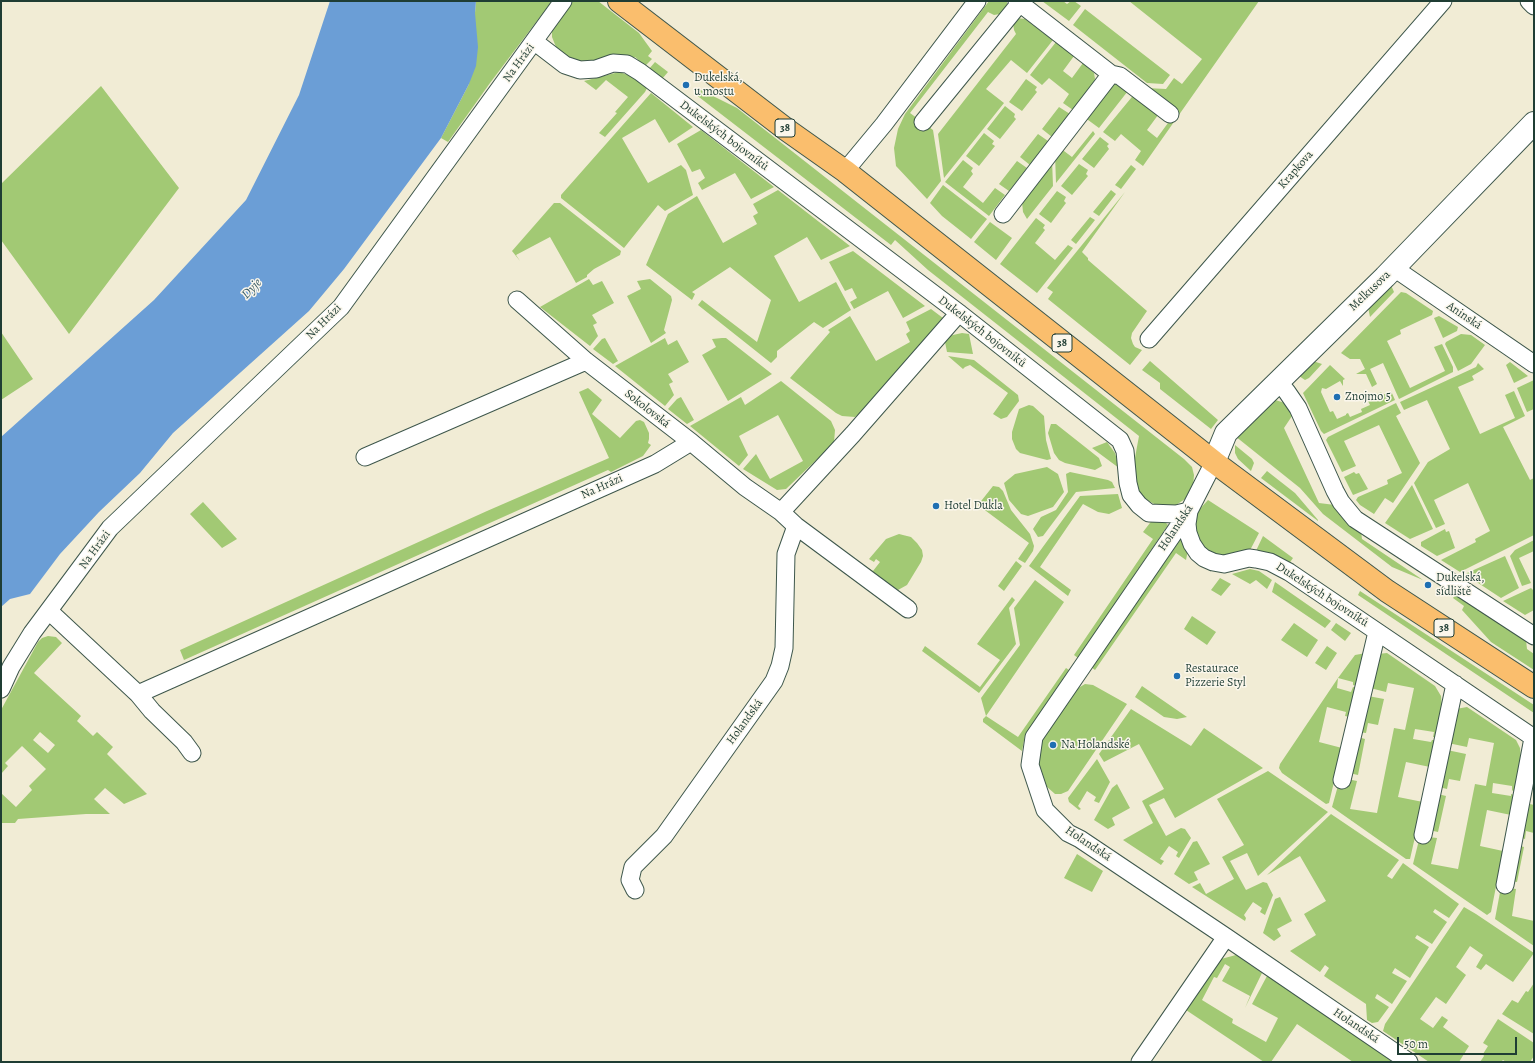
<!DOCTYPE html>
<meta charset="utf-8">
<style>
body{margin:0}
#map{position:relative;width:1535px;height:1063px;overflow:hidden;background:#f1ecd5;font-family:Alegreya,serif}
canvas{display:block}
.frame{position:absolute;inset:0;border:2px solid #1f3d34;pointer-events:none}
.scale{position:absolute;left:1397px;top:1037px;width:120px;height:18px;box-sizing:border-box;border:2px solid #1f3d34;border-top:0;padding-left:5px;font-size:12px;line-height:14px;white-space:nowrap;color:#1f3d34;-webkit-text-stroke:3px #fbf7ec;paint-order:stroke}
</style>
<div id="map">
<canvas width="1535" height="1063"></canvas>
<div class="frame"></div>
<div class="scale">50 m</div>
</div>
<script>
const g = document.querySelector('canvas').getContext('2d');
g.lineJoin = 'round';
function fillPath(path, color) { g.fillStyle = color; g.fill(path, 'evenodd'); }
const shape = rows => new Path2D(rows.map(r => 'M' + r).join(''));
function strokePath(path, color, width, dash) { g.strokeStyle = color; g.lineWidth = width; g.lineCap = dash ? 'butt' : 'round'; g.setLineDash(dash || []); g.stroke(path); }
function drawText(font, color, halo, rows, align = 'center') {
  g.font = font + ' Alegreya,serif'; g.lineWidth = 3; g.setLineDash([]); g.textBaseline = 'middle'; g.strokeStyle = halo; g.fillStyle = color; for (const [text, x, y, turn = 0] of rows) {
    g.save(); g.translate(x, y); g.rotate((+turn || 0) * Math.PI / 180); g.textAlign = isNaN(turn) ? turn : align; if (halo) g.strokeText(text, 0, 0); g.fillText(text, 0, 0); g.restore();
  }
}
const green = shape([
 [476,1,552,1,490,83,448,142,441,138,469,84],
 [571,1,598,1,639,33,652,51,648,56,652,59,645,66,635,57,632,60,573,64,556,47,552,37,552,26],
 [989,1,1007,1,1007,7,1000,14,994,15,988,12,910,113,933,130,941,181,927,199,896,166,894,148,898,129,905,114],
 [1042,1,1063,1,1067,4,1071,1,1074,1,1081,6,1069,21],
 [1129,1,1259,1,1143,166,1135,160,1141,151,1121,134,1115,141,1103,132,1136,92,1161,111,1147,130,1157,138,1176,112,1146,88,1166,89,1174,78,1182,84,1202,59],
 [1085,9,1170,75,1163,84,1147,83,1073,25],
 [1017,18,1025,19,1053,40,1027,73,1011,60,986,89,1004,103,944,178,938,134,1016,34,1014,30,1013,23],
 [1056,42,1074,56,1063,71,1072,78,1083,63,1094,73,1095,79,1092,85,1073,110,1063,103,1069,94,1049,78,1042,85,1030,75],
 [655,62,668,72,662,79,649,69],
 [619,72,631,76,647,88,645,92,605,137,599,133,617,113,615,112,628,97,606,80,596,90,584,81],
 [1026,79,1037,87,1035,90,1037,92,1022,111,1009,102],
 [1118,83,1131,87,1099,128,1084,117,1111,86],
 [101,86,179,188,69,334,1,240,1,184],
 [699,89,737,108,1184,459,1192,467,1194,475,1193,488,1185,499,1176,505,1167,506,1156,505,1142,497,1138,490,1134,463,1139,436,928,270,895,240,891,245,695,94],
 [651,93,693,127,669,143,655,119,622,138,648,183,681,165,686,170,693,195,665,211,658,205,624,248,561,198,561,195],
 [1005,106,1015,114,1014,117,1016,119,1000,139,987,129],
 [1059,107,1070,114,1052,137,1042,129],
 [701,130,774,187,751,199,735,173,702,190,698,183,705,178,700,169,692,172,677,144],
 [1093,131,1095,134,1056,183,1055,154,1060,148,1072,157],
 [984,133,994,141,992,144,995,146,979,166,966,156],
 [1038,134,1048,141,1030,165,1020,157],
 [1100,137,1109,144,1107,146,1109,149,1094,168,1082,159],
 [1052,159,1053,186,1027,219,1023,212,1022,202],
 [963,160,973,168,971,171,973,174,963,187,983,203,995,188,1005,195,989,216,945,182],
 [1017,161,1027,168,1009,191,999,184],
 [1079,164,1088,170,1086,174,1088,176,1072,195,1061,186],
 [1131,165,1136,169,1121,189,1115,185],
 [943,185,987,219,971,239,942,216,930,203],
 [778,190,850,246,821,260,807,237,774,256,799,302,836,282,851,310,823,328,814,322,777,351,777,357,771,363,698,305,702,300,757,342,771,300,730,267,692,292,695,294,692,300,646,265,668,214,697,196,723,243,757,224,753,216,758,213,753,204],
 [1111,190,1116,194,1099,216,1093,212],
 [1057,191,1066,197,1064,201,1066,203,1051,223,1039,214],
 [1125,192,1082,252,1088,258,1088,260,1147,311,1132,333,1131,338,1133,344,1135,347,1142,350,1130,365,1048,299,1053,292,1047,288],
 [554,203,560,203,621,251,620,255,594,269,587,275,587,277,576,283,550,237,516,255,520,261,512,251],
 [1090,217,1095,220,1076,244,1071,240],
 [1036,218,1045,225,1043,228,1045,230,1035,243,1055,260,1068,245,1073,248,1037,293,1000,264],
 [990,222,1012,238,996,260,974,242],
 [853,251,925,306,903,318,888,291,854,309,850,302,857,298,852,288,845,291,829,262],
 [589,279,593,285,602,281,614,303,592,315,597,323,593,325,598,336,590,346,540,307],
 [650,279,671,296,672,300,664,330,666,333,651,343,627,296,641,289,637,281],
 [1390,283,1394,292,1370,317,1367,302],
 [1401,292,1406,293,1433,311,1432,315,1400,330,1401,334,1387,341,1410,388,1445,371,1434,347,1442,344,1453,367,1453,372,1399,399,1383,363,1370,369,1377,384,1372,387,1366,374,1356,374,1365,369,1360,359,1350,359,1341,353],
 [931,309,943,318,941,322,860,413,855,417,842,416,836,413,790,378,830,332,828,330,850,316,876,361,910,342,906,334,910,331,906,322],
 [1439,316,1458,327,1457,331,1443,338,1434,318],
 [1,332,33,379,1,400],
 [962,333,969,334,973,354,947,352,944,337],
 [1461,334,1471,335,1485,345,1471,364,1458,371,1445,344,1446,342],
 [605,338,618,361,613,364,593,349,602,339],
 [665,338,668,345,677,340,689,362,668,374,673,382,669,384,674,395,665,406,615,366],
 [722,338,726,338,772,374,728,401,702,355,716,347,712,339],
 [948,356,974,360,1018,395,1019,401,1007,417,1001,419,993,414,1008,393,970,365,965,367,963,369],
 [1310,360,1322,364,1309,378,1305,380,1299,376],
 [1150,361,1218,420,1211,429,1160,389,1160,383,1142,370],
 [1510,362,1528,376,1514,383,1506,365],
 [1478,363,1484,369,1472,376,1474,380,1458,387,1480,434,1515,418,1505,395,1514,391,1525,416,1503,427,1530,480,1534,478,1534,535,1460,572,1441,560,1476,542,1475,539,1490,531,1468,483,1434,500,1445,524,1436,528,1414,483,1428,462,1450,449,1427,400,1404,410,1400,402,1476,367],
 [1330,365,1345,379,1343,380,1343,386,1340,381,1326,389,1322,388,1321,392,1330,412,1333,411,1337,419,1346,415,1346,414,1348,413,1350,417,1362,412,1361,409,1370,405,1367,399,1381,392,1383,395,1391,391,1395,400,1324,434,1321,431,1303,393],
 [1534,380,1534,409,1527,412,1517,388],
 [781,381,831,421,835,430,834,443,786,489,777,490,743,469,756,454,770,479,803,461,778,415,739,436,748,455,739,466,690,426,741,397,745,405],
 [588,388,602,400,592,414,620,438,636,421,640,420,644,422,649,433,649,439,648,443,651,445,643,456,611,472,608,470,184,660,180,650,487,511,609,458,579,392],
 [681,397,694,420,687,424,668,409,677,399],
 [1272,399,1285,403,1288,407,1292,416,1284,428,1319,503,1335,505,1361,531,1362,539,1423,580,1392,567,1323,514,1300,488,1235,436],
 [1396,403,1401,413,1396,416,1420,463,1393,503,1385,498,1374,514,1360,505,1356,500,1358,497,1388,484,1387,480,1402,473,1379,425,1344,441,1356,466,1342,472,1326,440,1328,437],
 [1029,405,1033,406,1044,416,1046,440,1051,459,1047,460,1020,453,1016,449,1012,439,1012,432,1019,409],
 [1051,424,1056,424,1099,458,1102,466,1095,470,1065,463,1059,460,1054,453,1048,433],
 [1107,442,1115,453,1119,468,1092,448],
 [1235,445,1252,459,1254,463,1251,471,1238,459,1235,453],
 [1047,467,1058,474,1064,492,1053,507,1028,516,1021,514,1009,500,1004,483,1015,474],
 [1267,471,1295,493,1318,520,1318,521,1261,478],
 [1070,472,1108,480,1112,482,1115,488,1076,492,1043,536,1038,537,1033,529,1041,517,1056,510,1068,492,1066,474],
 [1354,472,1356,474,1359,473,1368,489,1353,495,1344,477],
 [1412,485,1433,529,1410,539,1385,523],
 [993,486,999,487,1003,491,1011,510,1030,534,1034,546,1033,551,1025,563,1018,559,1029,543,978,505],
 [1118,494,1122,508,1109,514,1098,512,1083,504,1040,567,1071,590,1068,596,1029,566,1080,496],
 [1208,500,1259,533,1247,556,1222,560,1208,554,1194,535,1198,511],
 [203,502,237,539,222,548,190,514],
 [1153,519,1164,521,1168,525,1078,658,1074,655,1153,539,1143,532],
 [1185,529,1189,545,1186,560,1176,553,1095,670,1091,667],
 [1445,529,1446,532,1449,531,1455,548,1437,556,1421,546,1421,542],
 [899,534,911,537,917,543,922,550,923,556,921,562,907,585,898,590,891,587,863,568,864,565,873,571,880,562,876,559,874,562,869,559,886,539],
 [1263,536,1293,558,1286,568,1254,555],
 [1534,540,1534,551,1519,558,1531,583,1522,586,1510,556,1515,550],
 [1505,556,1519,588,1501,598,1466,575,1467,573],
 [1016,561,1022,566,1004,591,998,586],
 [1250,569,1259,571,1272,580,1267,589,1256,580,1250,584,1232,574],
 [1220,578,1231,584,1221,596,1211,590],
 [1035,580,1064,602,986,716,1018,737,1066,668,1069,670,1025,735,1022,751,983,722,983,719,986,716,981,698,1020,645,1014,608],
 [1275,582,1331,621,1325,628,1272,592],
 [1531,588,1533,590,1534,590,1534,610,1525,615,1503,601],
 [1360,591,1534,705,1534,713,1358,595],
 [1456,594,1526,640,1527,649,1534,654,1534,670,1491,642,1462,610,1464,606,1453,598],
 [1012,597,1015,600,1009,608,1016,644,979,693,922,651,925,646,980,687,1000,660,977,644],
 [1192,616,1216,632,1207,645,1184,629],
 [1294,623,1318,640,1307,657,1281,640],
 [1336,623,1351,633,1345,641,1331,630],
 [48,636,56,637,62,643,34,673,81,716,77,721,93,736,97,732,113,747,107,754,147,794,124,804,105,788,94,799,110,814,86,814,18,819,15,823,1,823,1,793,16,807,32,790,29,786,46,769,22,746,5,763,8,766,1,774,1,710,38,642,42,638],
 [40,732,55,745,48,753,33,740],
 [1327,646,1337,653,1326,670,1315,663],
 [1366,653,1357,686,1353,685,1353,682,1338,678,1337,688,1351,692,1353,687,1357,688,1350,717,1345,716,1346,712,1327,707,1319,742,1342,748,1329,803,1326,804,1282,773,1279,768,1280,764,1338,678,1355,655],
 [1387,653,1435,686,1441,696,1442,707,1436,737,1433,737,1434,732,1415,729,1413,739,1431,742,1432,740,1435,740,1430,767,1406,762,1398,797,1423,802,1410,859,1406,859,1332,807,1339,782,1347,779,1357,781,1350,809,1377,813,1394,728,1405,730,1414,688,1388,683,1386,692,1370,688,1378,654],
 [1085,684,1093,685,1127,704,1068,791,1061,794,1055,794,1046,786,1040,771,1037,759,1043,735,1073,691],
 [1142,686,1187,717,1177,719,1164,717,1135,697],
 [1368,696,1384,699,1378,725,1368,723,1366,733,1359,732],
 [1467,707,1516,740,1520,748,1521,759,1514,792,1512,790,1512,786,1493,783,1492,793,1511,796,1511,794,1514,795,1511,815,1487,810,1480,846,1503,851,1491,912,1487,915,1413,864,1420,836,1437,838,1431,864,1458,869,1475,784,1486,786,1494,743,1469,738,1467,747,1448,743,1456,709],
 [1131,709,1191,746,1204,728,1263,768,1175,818,1164,798,1149,805,1166,836,1181,828,1185,829,1191,838,1179,858,1176,856,1178,852,1169,846,1160,859,1164,861,1161,865,1123,840,1153,823,1142,801,1164,789,1139,744,1104,762,1099,754],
 [1358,737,1365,739,1358,775,1349,773],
 [1447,750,1466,754,1460,781,1449,779,1447,789,1439,787],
 [1097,759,1110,782,1099,803,1094,801,1096,797,1087,791,1078,806,1081,809,1079,810,1069,802,1068,798],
 [1268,771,1328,812,1258,876,1247,853,1230,861,1246,890,1263,882,1267,883,1273,895,1265,915,1260,912,1262,908,1253,902,1244,915,1246,918,1245,921,1192,887,1200,883,1206,894,1234,879,1222,857,1244,845,1217,799],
 [1117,784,1130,808,1112,818,1115,825,1108,829,1094,820,1112,788],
 [1438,794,1446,796,1438,832,1429,830],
 [1526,803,1534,805,1534,833,1526,831,1525,839,1519,837],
 [1331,814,1399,860,1387,876,1392,879,1403,863,1459,904,1449,918,1435,909,1433,912,1447,922,1432,944,1417,935,1415,938,1429,947,1410,978,1395,968,1392,973,1407,981,1392,1004,1377,994,1375,998,1389,1007,1378,1022,1372,1023,1367,1020,1366,1004,1324,976,1329,968,1325,965,1320,972,1290,951,1316,935,1304,914,1326,901,1300,856,1267,875],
 [1197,841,1210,864,1194,872,1198,880,1189,884,1174,874,1193,842],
 [1517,845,1524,847,1517,882,1510,881],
 [1077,854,1103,871,1092,892,1064,878],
 [1501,887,1516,889,1512,916,1534,921,1534,946,1495,919],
 [1280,897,1292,921,1277,929,1281,936,1274,941,1263,933,1275,899],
 [1464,907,1476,914,1534,953,1513,982,1486,964,1481,970,1476,967,1483,955,1470,946,1456,967,1466,975,1446,1004,1436,997,1420,1019,1433,1028,1442,1016,1448,1020,1443,1027,1469,1046,1459,1062,1429,1062,1383,1031,1385,1024],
 [1236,955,1262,973,1245,1008,1250,996,1222,981,1230,967,1225,964,1217,978,1214,977,1202,1000,1233,1019,1232,1023,1266,1042,1278,1018,1252,1004,1267,976,1395,1062,1353,1062,1297,1024,1271,1062,1264,1062,1186,1010,1221,959],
 [1534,983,1534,1034,1502,1014,1512,1000,1518,1003,1526,991,1528,992],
 [1498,1019,1534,1043,1534,1056,1530,1062,1506,1062,1503,1060,1501,1062,1480,1062,1484,1056,1483,1054,1488,1046,1483,1043]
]);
const water = shape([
 [330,1,476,1,475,13,478,47,476,66,469,84,441,138,344,269,309,311,173,433,140,473,99,512,60,554,30,594,10,599,1,607,1,437,154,300,246,200,299,95]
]);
const minor = shape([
 [1529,1,1534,6],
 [535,42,565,65,580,70,596,69,613,63,627,64,640,72,959,313,1120,440,1125,451,1128,483,1131,495,1139,505,1149,513,1176,514,1189,511],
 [1111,74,1120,76,1170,114],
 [923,122,1020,3],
 [845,171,884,124,977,1],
 [1003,214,1111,74,1017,1],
 [1394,268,1534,364],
 [517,300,586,361,691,442,745,487,781,512,796,526,908,609],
 [1149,339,1443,1],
 [1279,382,1287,392,1298,408,1335,491,1341,502,1355,519,1534,636],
 [365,457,586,361],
 [1214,462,1189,511,1034,737,1030,765,1045,810,1068,833,1080,839,1226,937,1409,1062],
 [1189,511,1187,524,1188,533,1192,544,1198,553,1204,558,1213,562,1224,564,1249,558,1256,559,1270,562,1289,572,1534,738],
 [781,512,853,434,959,313],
 [49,611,138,694,152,711,184,742,192,753],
 [1,689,11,667,32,633,110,528,341,307,563,1],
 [138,694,655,464,691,442],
 [1342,780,1377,632],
 [1423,835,1455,684],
 [1505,885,1533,738],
 [635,890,630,880,633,867,664,836,774,681,780,666,784,648,786,554,796,526],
 [1140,1062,1226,937]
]);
const tertiary = shape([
 [1214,462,1226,433,1385,277,1534,123]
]);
const primary = shape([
 [619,1,787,130,845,171,1214,462,1387,591,1534,687]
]);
const markers = [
 [686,85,4,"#1f6fb2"],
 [1337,397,4,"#1f6fb2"],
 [936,506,4,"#1f6fb2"],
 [1428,585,4,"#1f6fb2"],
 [1177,676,4,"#1f6fb2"],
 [1053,745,4,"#1f6fb2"]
];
const shields = [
 [785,128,20],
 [1062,343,20],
 [1444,628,20]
];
const shieldNames = [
 ["38",785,128],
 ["38",1062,343],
 ["38",1444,628]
];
const streetNames = [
 ["Na Hrázi",519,63,-54],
 ["Dukelských bojovníků",724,136,37],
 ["Krapkova",1296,170,-49],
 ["Melkusova",1370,291,-44],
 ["Aninská",1464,316,34],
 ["Na Hrázi",324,322,-45],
 ["Dukelských bojovníků",982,332,38],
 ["Sokolovská",647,409,38],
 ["Na Hrázi",602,487,-24],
 ["Holandská",1176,528,-56],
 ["Na Hrázi",95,550,-54],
 ["Dukelských bojovníků",1322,595,33],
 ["Holandská",745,722,-54],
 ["Holandská",1088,844,34],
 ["Holandská",1356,1026,34]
];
const poiNames = [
 ["Dukelská,",694,78],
 ["u mostu",694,92],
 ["Znojmo 5",1345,397],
 ["Hotel Dukla",944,506],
 ["Dukelská,",1436,578],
 ["sídliště",1436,592],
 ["Restaurace",1185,669],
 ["Pizzerie Styl",1185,683],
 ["Na Holandské",1061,745]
];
const waterNames = [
 ["Dyje",252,289,-46]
];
fillPath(green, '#a2c974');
fillPath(water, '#6b9ed6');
strokePath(minor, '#3e574c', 19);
strokePath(tertiary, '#3e574c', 24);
strokePath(primary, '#3e574c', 24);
strokePath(minor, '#fff', 17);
strokePath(tertiary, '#fff', 22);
strokePath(primary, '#fabe6d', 22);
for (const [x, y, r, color] of markers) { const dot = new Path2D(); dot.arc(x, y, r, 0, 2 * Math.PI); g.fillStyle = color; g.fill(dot); strokePath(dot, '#fbf7ec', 1.5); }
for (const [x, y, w] of shields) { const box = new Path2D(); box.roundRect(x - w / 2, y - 9, w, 18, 3); g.fillStyle = '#fbf7ec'; g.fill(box); strokePath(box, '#1f3d34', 1); }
drawText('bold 11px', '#1f3d34', null, shieldNames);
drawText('12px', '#1f3d34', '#fbf7ec', streetNames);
drawText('12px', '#1f3d34', '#fbf7ec', poiNames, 'left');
drawText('italic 13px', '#365a65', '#fbf7ec', waterNames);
</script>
